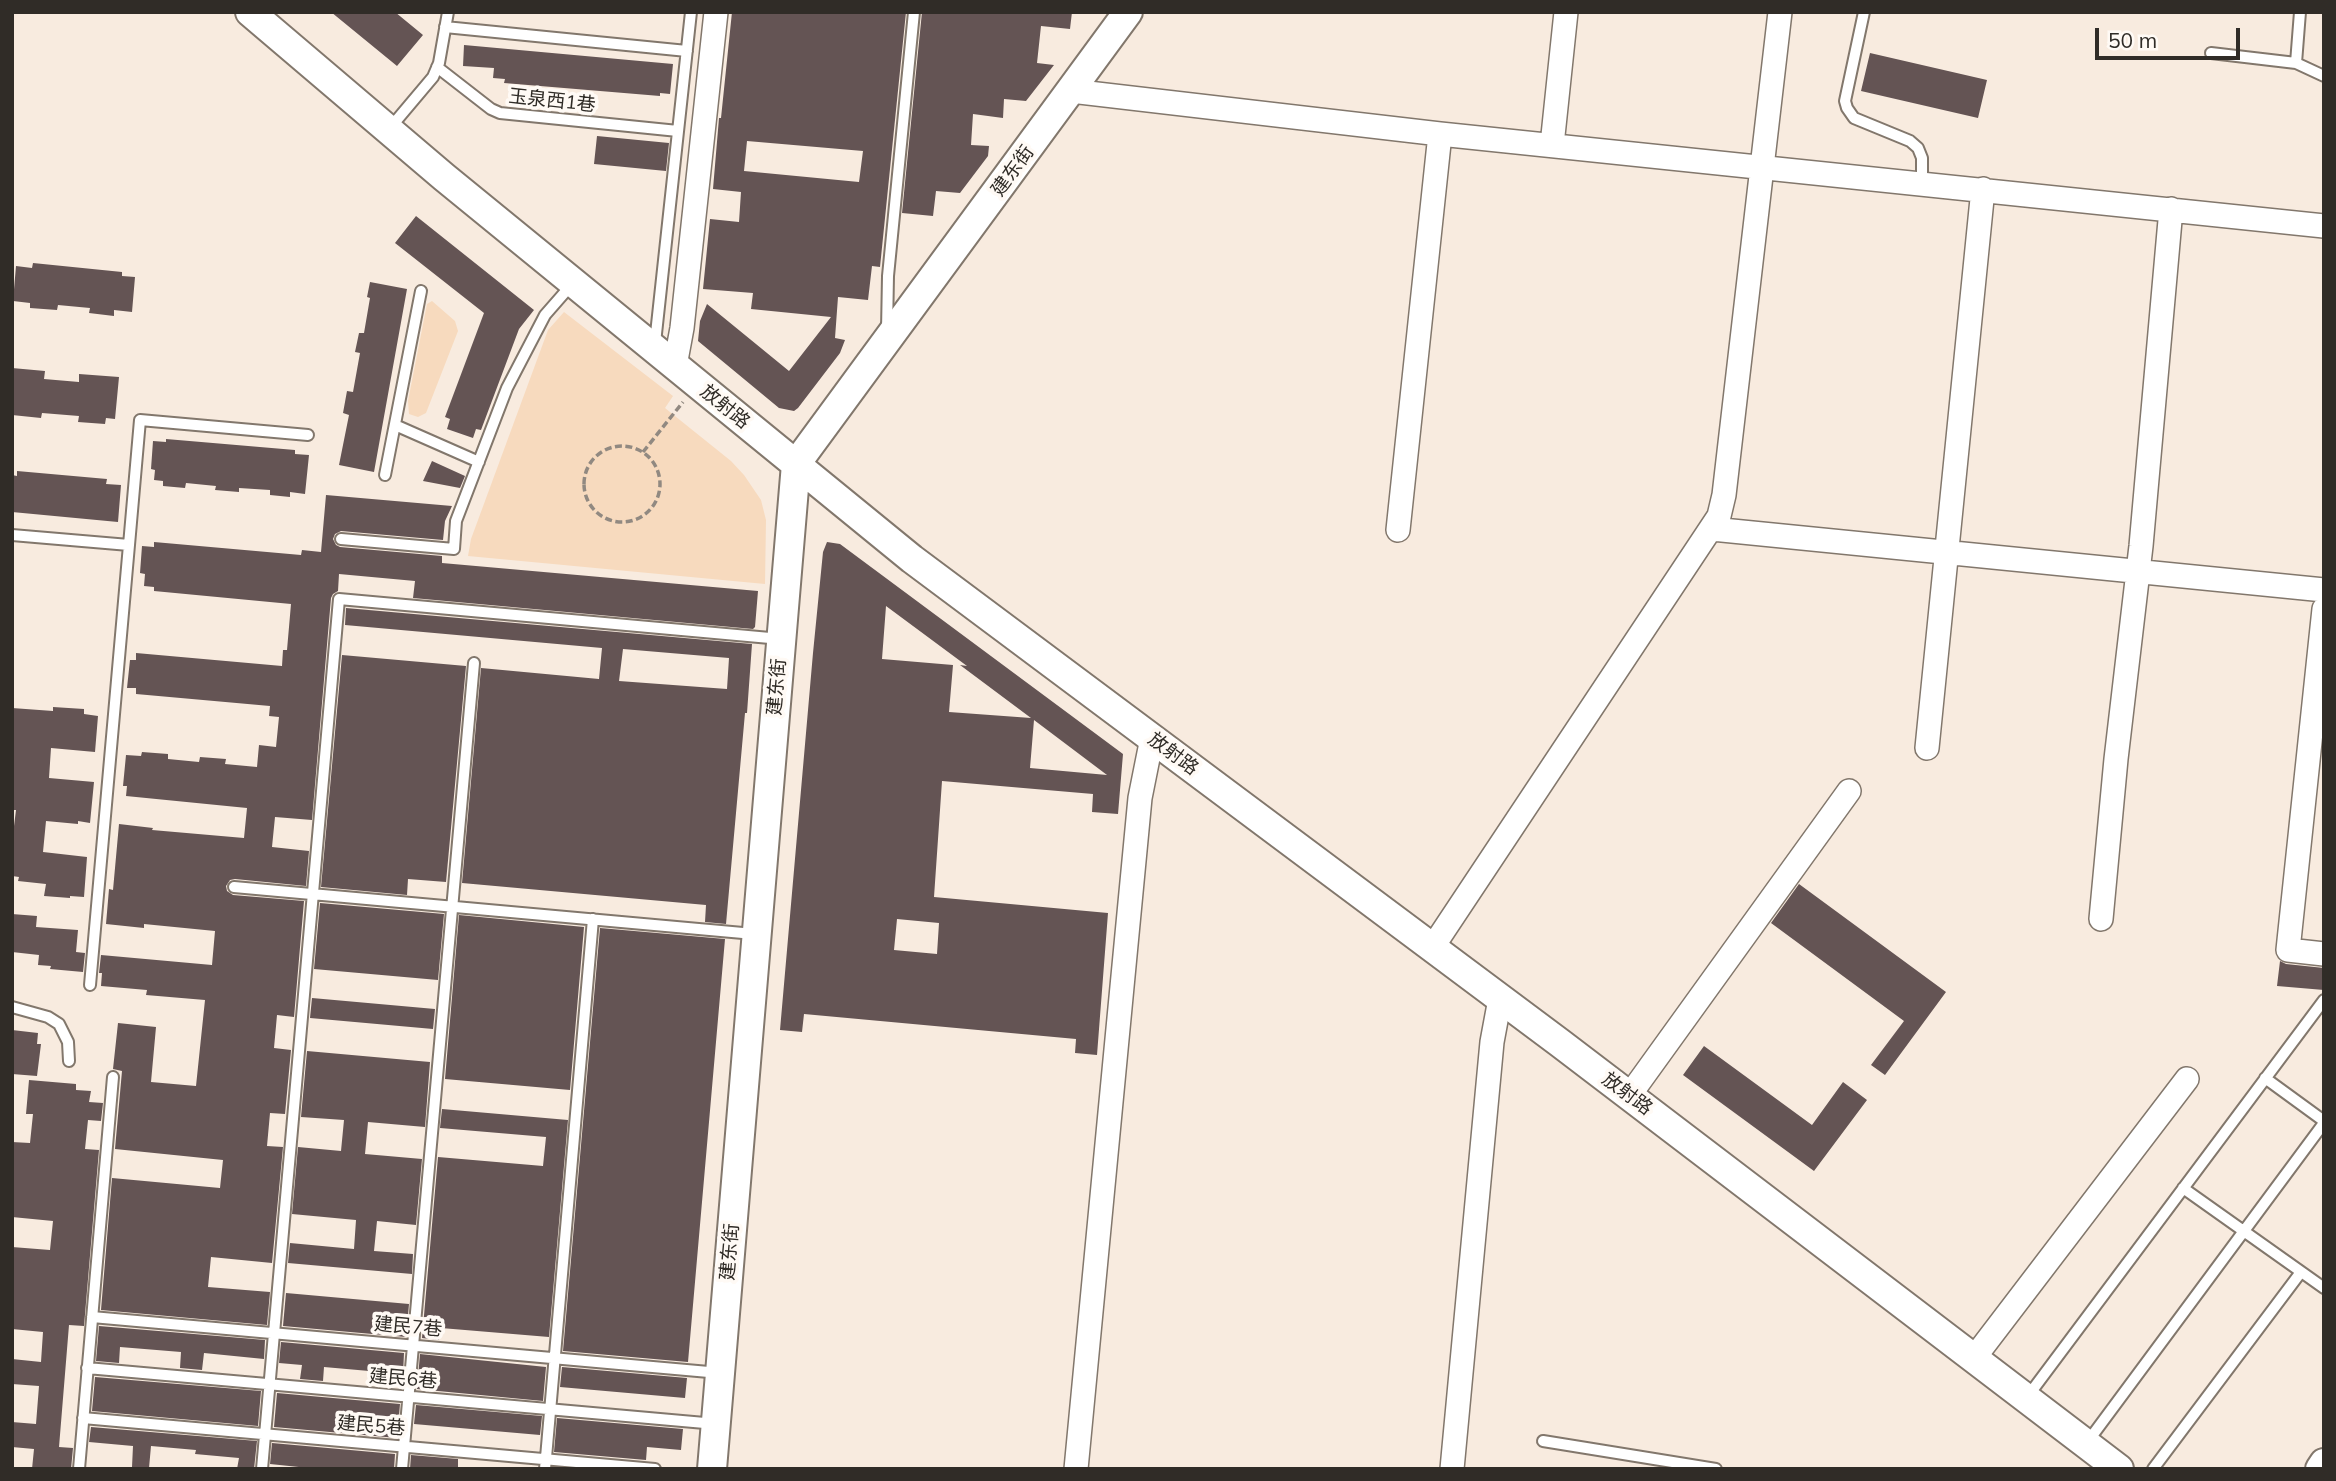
<!DOCTYPE html>
<meta charset="utf-8">
<style>
body{margin:0}
#map{position:relative;width:2336px;height:1481px;overflow:hidden;background:#f8ebdf;font-family:Mulish,sans-serif}
canvas{display:block}
.frame{position:absolute;inset:0;border:14px solid #302c27;pointer-events:none}
.scale{position:absolute;left:2095px;top:28px;width:145px;height:32px;box-sizing:border-box;border:4px solid #302c27;border-top:0;padding-left:9px;font-size:21px;line-height:24px;white-space:nowrap;color:#302c27;-webkit-text-stroke:5px #fffaf5;paint-order:stroke}
</style>
<div id="map">
<canvas width="2336" height="1481"></canvas>
<div class="frame"></div>
<div class="scale">50 m</div>
</div>
<script>
const g = document.querySelector('canvas').getContext('2d');
g.lineJoin = 'round';
function fillPath(path, color) { g.fillStyle = color; g.fill(path, 'evenodd'); }
const shape = rows => new Path2D(rows.map(r => 'M' + r).join(''));
function strokePath(path, color, width, dash) { g.strokeStyle = color; g.lineWidth = width; g.lineCap = dash ? 'butt' : 'round'; g.setLineDash(dash || []); g.stroke(path); }
function drawText(font, color, halo, rows, align = 'center') {
  g.font = font + ' Mulish,"Noto Sans SC",sans-serif'; g.lineWidth = 7; g.setLineDash([]); g.textBaseline = 'middle'; g.strokeStyle = halo; g.fillStyle = color; for (const [text, x, y, turn = 0] of rows) {
    g.save(); g.translate(x, y); g.rotate((+turn || 0) * Math.PI / 180); g.textAlign = isNaN(turn) ? turn : align; if (halo) g.strokeText(text, 0, 0); g.fillText(text, 0, 0); g.restore();
  }
}
const green = shape([
 [432,301,455,321,458,331,426,413,418,417,409,414,408,401,427,304],
 [564,312,673,396,665,408,731,461,744,475,761,500,766,520,765,584,468,556,471,539,548,330]
]);
const building = shape([
 [331,12,395,12,423,35,397,66],
 [732,12,906,12,880,267,872,266,868,300,838,297,835,338,845,340,840,353,798,408,794,411,779,408,698,341,700,321,707,304,789,371,831,317,751,309,753,293,703,289,710,219,739,222,741,192,713,189,719,118,721,118],
 [747,141,863,151,859,182,744,171],
 [922,12,1072,12,1070,29,1041,26,1037,63,1054,65,1026,101,1004,99,1003,118,973,114,971,145,989,146,988,156,960,193,936,191,933,216,902,213],
 [464,45,673,64,670,94,660,93,660,96,504,83,505,79,493,78,494,68,463,66],
 [1870,53,1987,80,1978,118,1861,91],
 [597,136,669,143,666,171,594,164],
 [416,216,534,310,519,329,481,430,476,429,473,438,447,429,450,419,445,417,484,313,395,243],
 [33,263,122,272,122,276,135,277,132,312,114,310,114,316,89,313,90,308,58,305,57,310,30,308,30,303,13,301,16,266,32,268],
 [370,282,407,289,374,472,339,465,349,415,343,413,347,391,353,392,360,353,355,352,359,333,364,333,370,298,367,297],
 [12,368,45,371,44,379,79,382,79,374,119,377,115,419,106,418,105,424,78,422,79,416,42,413,41,418,12,415],
 [166,439,295,450,295,454,309,455,305,494,290,492,290,497,270,495,270,490,239,488,239,492,215,490,216,486,186,483,185,488,163,486,163,481,154,480,155,470,151,469,153,441,166,442],
 [432,461,465,476,460,488,423,481],
 [17,471,107,479,106,484,121,485,118,522,12,512,12,475,17,476],
 [326,495,452,506,445,521,443,540,341,531,335,534,333,539,336,545,340,547,442,556,442,563,758,591,755,627,753,629,413,598,415,581,339,574,338,591,333,594,331,598,312,820,275,817,272,847,309,851,306,886,235,879,230,880,226,886,227,891,233,895,304,901,294,1017,277,1015,274,1048,291,1050,285,1114,270,1113,267,1146,283,1147,272,1263,211,1257,208,1287,270,1292,267,1325,101,1310,112,1178,220,1188,223,1160,115,1149,122,1071,113,1069,118,1023,156,1027,151,1082,196,1086,205,1000,146,995,147,990,101,986,102,973,99,973,101,955,212,965,215,931,144,924,144,928,106,924,109,889,113,890,119,824,153,828,152,830,244,838,247,808,126,796,127,786,123,786,126,755,141,756,142,752,168,754,168,759,199,762,200,757,226,759,225,764,257,767,259,745,276,747,279,717,269,716,270,706,136,694,136,688,127,688,130,660,136,660,136,653,282,666,283,650,287,650,291,604,154,591,154,587,144,586,145,574,140,573,142,546,154,547,154,542,301,555,302,550,321,552],
 [827,542,840,544,1123,754,1118,814,1092,812,1093,794,942,781,934,897,1108,913,1097,1055,1075,1053,1076,1039,804,1014,802,1032,780,1030,813,653,823,552],
 [886,606,967,666,960,665,1031,718,949,712,953,665,882,659],
 [1034,720,1107,775,1030,768],
 [897,919,939,923,937,954,894,950],
 [346,608,752,644,747,713,745,713,726,924,705,922,706,905,462,883,481,668,599,679,602,648,345,625],
 [623,649,729,658,727,689,619,681],
 [342,655,466,666,446,882,408,879,407,895,321,887],
 [53,707,84,709,84,714,98,716,95,752,51,748,49,778,94,782,90,823,78,821,78,824,46,821,43,852,87,857,84,897,70,896,70,898,44,896,46,884,18,881,19,877,12,876,12,842,16,810,12,810,12,708,53,711],
 [1799,884,1946,992,1885,1075,1871,1065,1904,1021,1771,923],
 [320,903,444,914,438,980,314,969],
 [12,914,37,916,36,927,78,930,76,952,85,953,83,972,50,969,51,966,38,965,39,955,12,952],
 [459,915,584,927,570,1090,445,1079],
 [600,928,725,939,688,1362,563,1351],
 [2280,961,2286,964,2324,968,2324,990,2277,986],
 [312,998,435,1009,433,1029,310,1018],
 [12,1030,38,1033,37,1044,41,1044,37,1076,12,1074],
 [1704,1046,1812,1125,1843,1082,1867,1100,1814,1171,1683,1075],
 [307,1051,430,1062,425,1127,368,1122,365,1154,422,1159,416,1225,377,1221,374,1251,413,1254,412,1274,288,1263,290,1243,354,1249,356,1220,292,1214,298,1147,341,1151,344,1120,301,1117],
 [29,1080,76,1084,76,1090,91,1091,89,1102,103,1103,101,1121,88,1120,85,1149,99,1150,84,1326,69,1325,59,1447,73,1448,71,1469,32,1469,34,1449,12,1447,12,1422,36,1424,39,1386,12,1384,12,1359,41,1362,43,1332,12,1329,12,1247,50,1250,53,1221,12,1217,12,1142,30,1143,33,1114,26,1114],
 [442,1109,568,1120,549,1337,441,1328,439,1340,422,1338,438,1157,543,1166,546,1137,440,1128],
 [286,1293,409,1304,406,1337,283,1326],
 [99,1326,265,1340,264,1359,204,1353,202,1370,180,1368,181,1352,120,1347,119,1363,96,1361],
 [281,1342,404,1353,403,1374,324,1367,323,1381,300,1379,302,1365,279,1363],
 [420,1354,546,1367,543,1401,417,1389],
 [562,1367,687,1378,685,1398,560,1387],
 [95,1377,261,1391,258,1426,92,1411],
 [277,1393,400,1404,397,1438,274,1427],
 [416,1405,542,1416,540,1435,414,1424],
 [557,1418,683,1429,681,1450,647,1447,646,1460,554,1452],
 [91,1427,257,1441,254,1469,237,1469,239,1458,195,1454,196,1450,151,1446,149,1468,132,1467,133,1446,89,1442],
 [272,1443,395,1454,394,1469,318,1469,270,1464],
 [411,1455,458,1459,458,1469,410,1469]
]);
const path = shape([
 '584 484a38 38 0 1 1 76 0a38 38 0 1 1-76 0Z',
 [643,452,683,402]
]);
const service = shape([
 [1864,12,1845,101,1847,108,1854,118,1910,141,1918,148,1922,158,1922,183],
 [445,27,687,51],
 [2211,53,2296,63,2324,76],
 [2296,63,2300,12],
 [437,67,491,109,500,113,678,131],
 [390,128,433,77,439,63,448,12],
 [887,330,888,276,914,12],
 [655,343,691,12],
 [395,425,479,462],
 [385,475,421,291],
 [12,535,129,545,90,985],
 [341,539,454,549,456,521,507,388,545,315,573,283],
 [129,545,140,420,308,435],
 [234,887,754,934],
 [12,1007,48,1017,59,1024,68,1042,69,1061],
 [2265,1078,2324,1121],
 [2183,1188,2324,1288],
 [92,1317,720,1373],
 [87,1368,716,1424],
 [2028,1396,2324,1000],
 [83,1418,655,1469],
 [1543,1441,1716,1469],
 [2086,1444,2324,1123],
 [79,1469,113,1077],
 [262,1469,339,599,781,639],
 [402,1469,474,663],
 [545,1469,593,919],
 [2153,1469,2301,1272]
]);
const minor = shape([
 [1071,91,1440,134,2324,226],
 [1552,145,1566,12],
 [675,366,682,328,716,12],
 [1712,529,2324,590],
 [1398,530,1440,134],
 [2324,609,2288,950,2324,954],
 [1927,748,1983,189],
 [2101,919,2116,759,2141,546,2171,209],
 [1432,948,1719,516,1724,495,1780,12],
 [1629,1096,1849,791],
 [1974,1358,2187,1079],
 [1076,1469,1140,798,1152,738],
 [1452,1469,1492,1042,1500,999]
]);
const tertiary = shape([
 [250,12,444,177,912,559,1560,1043,2119,1469],
 [712,1469,796,464,1128,12],
 [2320,1469,2324,1463]
]);
const streetNames = [
 ["玉泉西1巷",552,101,6],
 ["建东街",1013,171,-54],
 ["放射路",725,407,39],
 ["建东街",777,687,-85],
 ["放射路",1173,754,37],
 ["放射路",1627,1094,37],
 ["建东街",730,1252,-85],
 ["建民7巷",408,1327,5],
 ["建民6巷",403,1379,5],
 ["建民5巷",371,1426,5]
];
fillPath(green, '#f7dabe');
fillPath(building, '#645454');
strokePath(service, '#82776c', 14);
strokePath(minor, '#82776c', 26);
strokePath(tertiary, '#82776c', 32);
strokePath(path, '#918981', 3.5, [7, 3.5]);
strokePath(service, '#fff', 10);
strokePath(minor, '#fff', 23);
strokePath(tertiary, '#fff', 28);
drawText('19px', '#302c27', '#fffaf5', streetNames);
</script>
